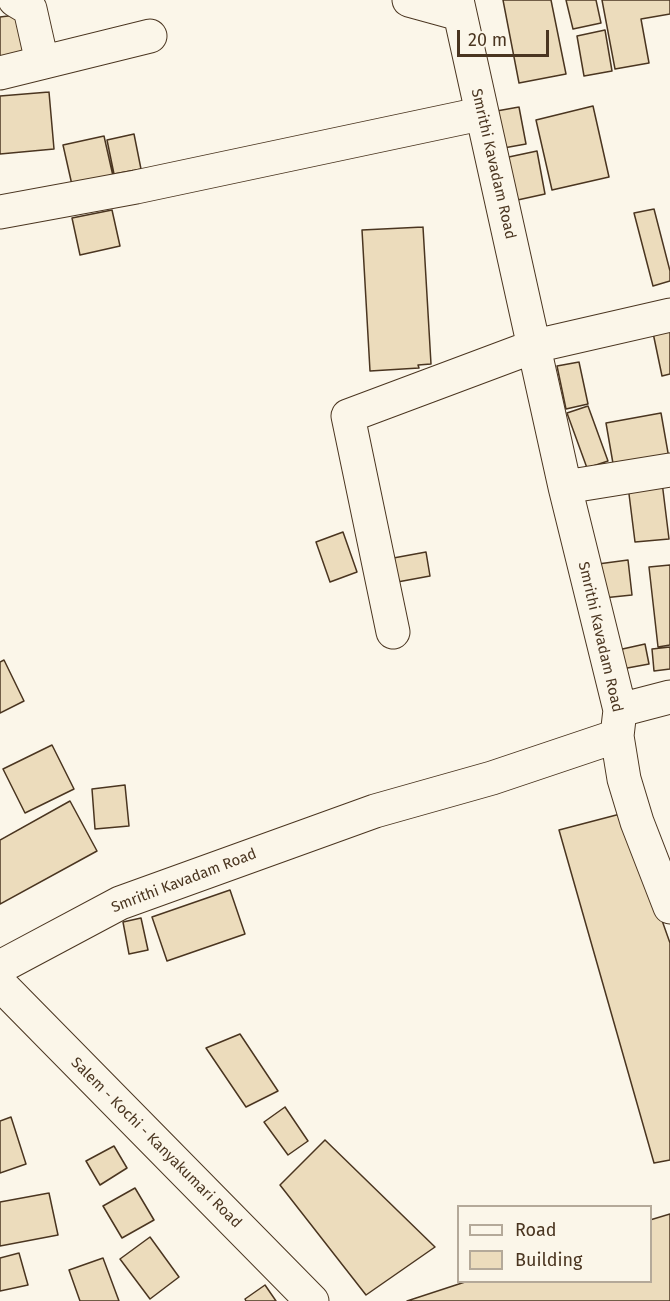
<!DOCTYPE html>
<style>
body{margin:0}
#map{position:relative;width:670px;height:1301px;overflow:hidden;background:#fbf6e9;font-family:"Fira Sans",sans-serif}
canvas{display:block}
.legend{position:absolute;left:457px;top:1205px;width:195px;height:78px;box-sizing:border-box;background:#fbf6e9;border:2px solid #b4a999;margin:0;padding:8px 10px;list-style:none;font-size:18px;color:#4a3520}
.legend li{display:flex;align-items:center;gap:12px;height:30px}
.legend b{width:30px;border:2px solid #b4a999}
.scale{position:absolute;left:457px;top:30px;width:92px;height:27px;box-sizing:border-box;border:3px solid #4a3520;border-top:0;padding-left:8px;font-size:18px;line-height:21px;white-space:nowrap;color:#4a3520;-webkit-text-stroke:4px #fbf6e9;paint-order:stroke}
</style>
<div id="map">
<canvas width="670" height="1301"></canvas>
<ul class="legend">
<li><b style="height:8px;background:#fbf6e9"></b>Road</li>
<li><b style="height:16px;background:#ecdcbc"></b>Building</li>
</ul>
<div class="scale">20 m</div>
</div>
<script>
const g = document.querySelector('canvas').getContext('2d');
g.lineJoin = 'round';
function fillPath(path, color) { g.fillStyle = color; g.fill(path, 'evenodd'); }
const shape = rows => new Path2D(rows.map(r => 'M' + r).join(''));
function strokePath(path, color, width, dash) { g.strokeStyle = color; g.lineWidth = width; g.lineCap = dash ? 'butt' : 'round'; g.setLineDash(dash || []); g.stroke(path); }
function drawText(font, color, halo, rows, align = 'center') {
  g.font = font + ' "Fira Sans",sans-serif'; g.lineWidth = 4.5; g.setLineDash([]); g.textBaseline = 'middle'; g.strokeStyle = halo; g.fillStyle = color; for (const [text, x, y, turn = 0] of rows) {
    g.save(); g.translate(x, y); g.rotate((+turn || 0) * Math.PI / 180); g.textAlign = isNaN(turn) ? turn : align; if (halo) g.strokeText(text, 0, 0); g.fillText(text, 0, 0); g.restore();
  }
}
const building = shape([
 [503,0,551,0,566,74,519,83,503,0],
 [566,0,596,0,601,23,573,29,566,0],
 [602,0,670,0,670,14,641,19,649,63,615,69,602,0],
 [24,14,28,57,0,60,0,17,24,14],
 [605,30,612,71,584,76,577,36,605,30],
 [49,92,54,149,0,154,0,96,49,92],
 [593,106,609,177,552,190,536,120,593,106],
 [519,107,526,144,498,149,491,112,519,107],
 [134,134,141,169,114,174,107,140,134,134],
 [104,136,113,176,72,185,63,145,104,136],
 [537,151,545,194,513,201,504,158,537,151],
 [654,209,670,271,670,281,653,286,634,213,654,209],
 [112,210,120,246,80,255,72,218,112,210],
 [423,227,431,364,418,365,419,368,370,371,362,230,423,227],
 [670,324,670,374,662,376,652,328,670,324],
 [579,362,588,404,566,409,557,366,579,362],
 [588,406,608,461,587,468,567,413,588,406],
 [661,413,670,464,615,475,606,423,661,413],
 [662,482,669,539,635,542,628,486,662,482],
 [343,532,357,572,330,582,316,542,343,532],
 [426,552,430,576,392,583,388,559,426,552],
 [628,560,632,595,603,598,598,564,628,560],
 [670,565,670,645,658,647,649,567,670,565],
 [645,644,649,664,622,669,618,650,645,644],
 [670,647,670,669,654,671,652,649,670,647],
 [4,660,24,701,0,713,0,662,4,660],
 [52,745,74,789,25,813,3,769,52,745],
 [125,785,129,826,95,829,92,789,125,785],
 [70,801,97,851,0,904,0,840,70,801],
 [624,813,670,943,670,1160,654,1163,559,830,624,813],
 [230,890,245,934,167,961,152,917,230,890],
 [141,918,148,950,129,954,123,922,141,918],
 [240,1034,278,1091,246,1107,206,1048,240,1034],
 [285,1107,308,1141,288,1155,264,1122,285,1107],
 [11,1117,26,1164,0,1173,0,1121,11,1117],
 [325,1140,435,1247,366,1295,280,1185,325,1140],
 [114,1146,127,1168,100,1185,86,1161,114,1146],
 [135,1188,154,1220,122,1238,103,1206,135,1188],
 [49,1193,58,1235,0,1246,0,1202,49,1193],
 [670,1214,670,1301,407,1301,465,1282,650,1282,650,1220,670,1214],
 [150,1237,179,1277,150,1299,120,1259,150,1237],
 [19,1253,28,1285,0,1291,0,1258,19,1253],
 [103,1258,119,1301,80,1301,69,1270,103,1258],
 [265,1285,276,1301,246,1301,245,1299,265,1285]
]);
const minor = shape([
 [15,0,30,9,42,62],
 [409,0,460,14],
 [0,73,150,36],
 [0,212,136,187,480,114],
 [565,487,670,470],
 [393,632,348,416,535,346,670,315],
 [620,710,670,697],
 [617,736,624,779,637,822,670,907],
 [0,967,120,903,375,811,492,778,617,736,620,710,565,487,457,0]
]);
const major = shape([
 [0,984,312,1301]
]);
const streetNames = [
 ["Smrithi Kavadam Road",493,164,77],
 ["Smrithi Kavadam Road",600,637,77],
 ["Smrithi Kavadam Road",184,881,-21],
 ["Salem - Kochi - Kanyakumari Road",156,1143,45]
];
fillPath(building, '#ecdcbc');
strokePath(building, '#4a3520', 1.5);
strokePath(minor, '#4a3520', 35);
strokePath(major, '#4a3520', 35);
strokePath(minor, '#fbf6e9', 33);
strokePath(major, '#fbf6e9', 33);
drawText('15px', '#4a3520', '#fbf6e9', streetNames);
</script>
